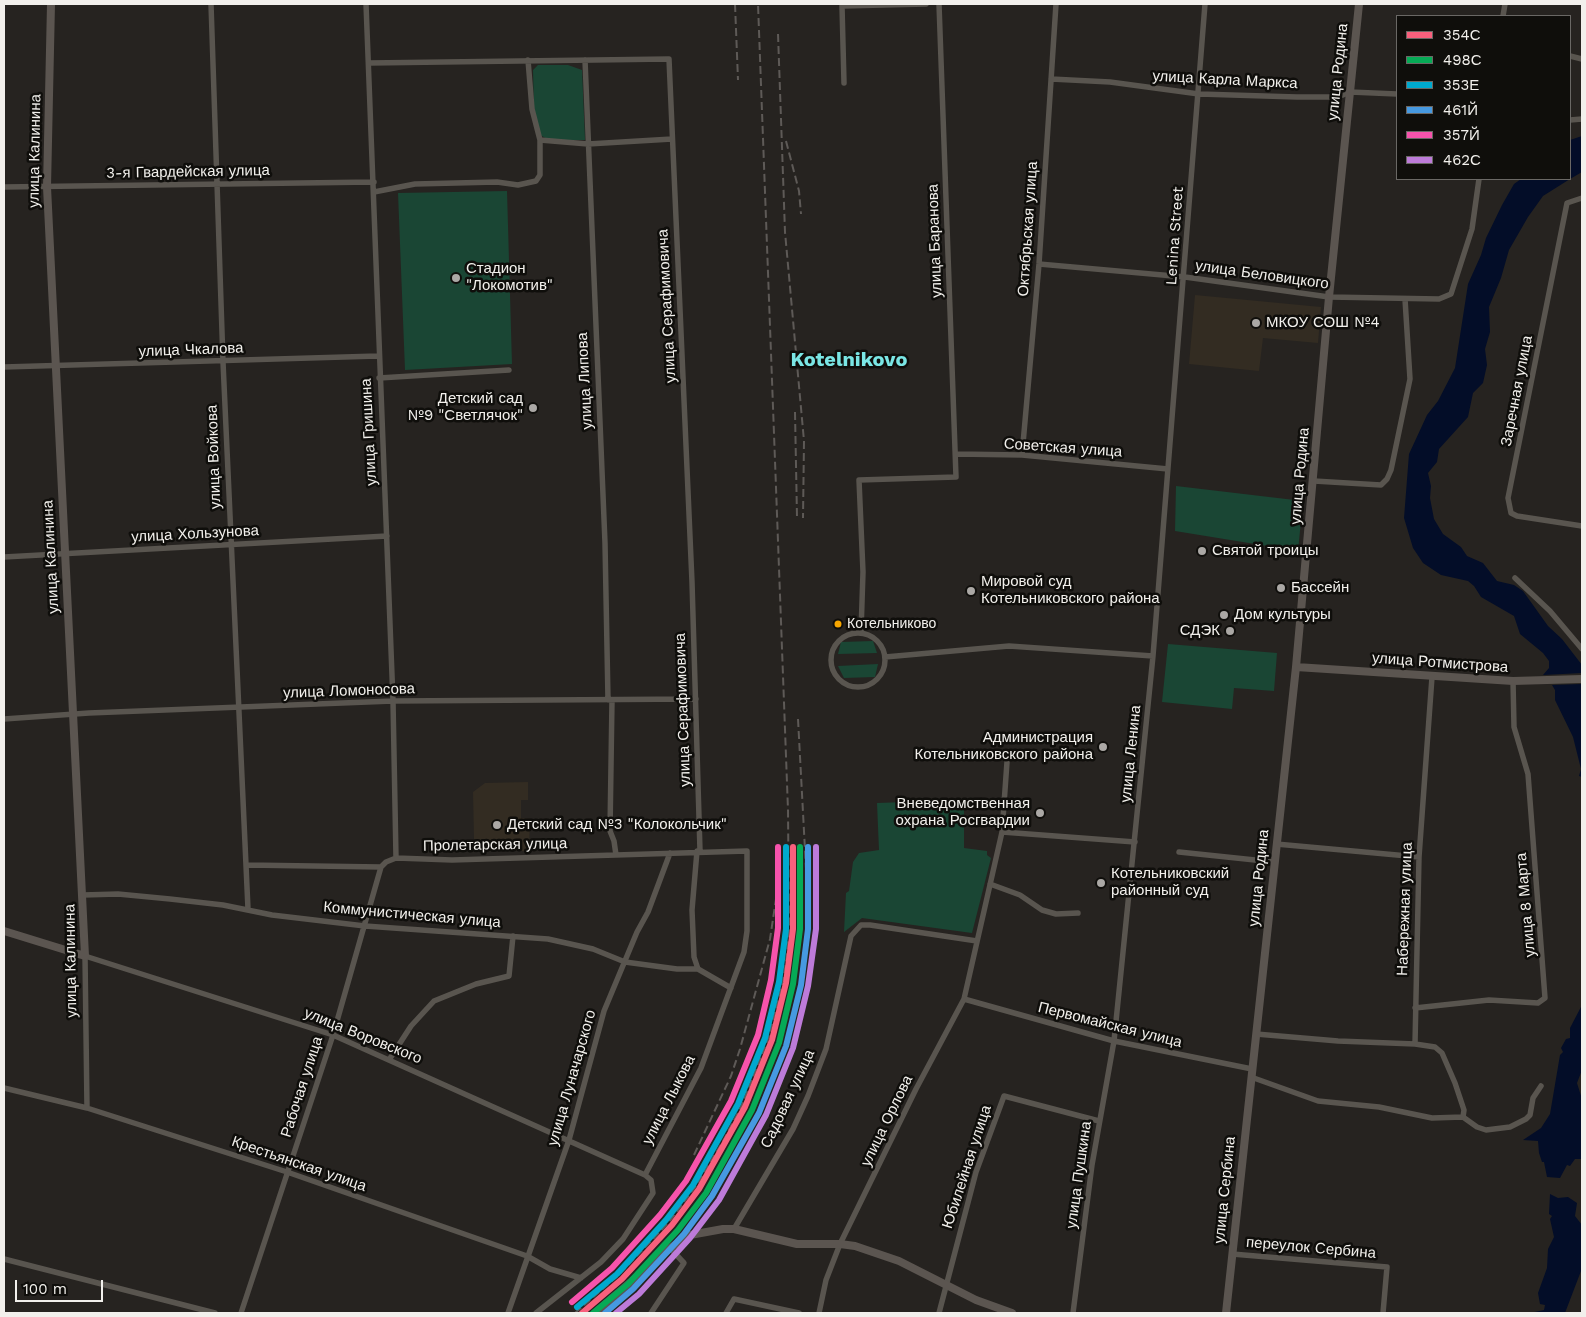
<!DOCTYPE html>
<meta charset="utf-8">
<style>
body{margin:0}
#map{position:relative;width:1586px;height:1317px;overflow:hidden;background:#262320;font-family:"Work Sans",sans-serif}
canvas{display:block}
.frame{position:absolute;inset:0;border:5px solid #f2f0ec;pointer-events:none}
.legend{position:absolute;left:1396px;top:15px;width:175px;height:165px;box-sizing:border-box;background:#0f0e0b;border:1px solid #6a6865;margin:0;padding:6px 9px;list-style:none;font-size:15px;color:#f2f0ec}
.legend li{display:flex;align-items:center;gap:10px;height:25px}
.legend b{width:25px;border:1px solid #6a6865}
.scale{position:absolute;left:15px;top:1280px;width:88px;height:22px;box-sizing:border-box;border:2px solid #f2f0ec;border-top:0;padding-left:6px;font-size:15px;line-height:18px;white-space:nowrap;color:#f2f0ec;-webkit-text-stroke:4px #0f0e0b;paint-order:stroke}
</style>
<div id="map">
<canvas width="1586" height="1317"></canvas>
<div class="frame"></div>
<ul class="legend">
<li><b style="height:6px;background:#f8607d"></b>354С</li>
<li><b style="height:6px;background:#06aa56"></b>498С</li>
<li><b style="height:6px;background:#00a9ce"></b>353Е</li>
<li><b style="height:6px;background:#4699e1"></b>461Й</li>
<li><b style="height:6px;background:#f653ac"></b>357Й</li>
<li><b style="height:6px;background:#bd7bd9"></b>462С</li>
</ul>
<div class="scale">100 m</div>
</div>
<script>
const g = document.querySelector('canvas').getContext('2d');
g.lineJoin = 'round';
function fillPath(path, color) { g.fillStyle = color; g.fill(path, 'evenodd'); }
const shape = rows => new Path2D(rows.map(r => 'M' + r).join(''));
function strokePath(path, color, width, dash) { g.strokeStyle = color; g.lineWidth = width; g.lineCap = dash ? 'butt' : 'round'; g.setLineDash(dash || []); g.stroke(path); }
function drawText(font, color, halo, rows, align = 'center') {
  g.font = font + ' "Work Sans",sans-serif'; g.lineWidth = 5; g.setLineDash([]); g.textBaseline = 'middle'; g.strokeStyle = halo; g.fillStyle = color; for (const [text, x, y, turn = 0] of rows) {
    g.save(); g.translate(x, y); g.rotate((+turn || 0) * Math.PI / 180); g.textAlign = isNaN(turn) ? turn : align; if (halo) g.strokeText(text, 0, 0); g.fillText(text, 0, 0); g.restore();
  }
}
const built = shape([
 [1195,295,1321,307,1318,343,1263,338,1259,371,1189,364],
 [528,782,528,800,521,800,521,818,530,819,529,851,479,851,479,840,474,839,473,792,485,783]
]);
const green = shape([
 [538,65,568,65,582,70,585,140,549,140,540,135,534,108,533,70],
 [507,191,512,364,405,370,398,193],
 [1176,486,1303,501,1298,551,1175,531],
 [873,641,877,653,838,654,841,642],
 [1168,644,1277,653,1274,691,1234,688,1232,709,1162,702],
 [878,664,875,677,844,678,838,666],
 [964,800,964,848,987,851,987,855,991,858,972,933,862,918,844,932,846,893,849,891,853,862,859,853,879,850,877,803]
]);
const water = shape([
 [1582,136,1582,172,1570,179,1570,140],
 [1521,179,1570,179,1543,196,1528,217,1509,250,1501,278,1489,307,1490,332,1485,349,1487,365,1483,383,1473,393,1468,417,1439,449,1437,462,1428,473,1431,486,1430,498,1434,519,1443,534,1461,547,1467,556,1483,563,1497,581,1514,585,1523,591,1548,626,1562,639,1582,665,1582,673,1543,675,1549,668,1549,661,1543,653,1520,634,1514,616,1481,597,1474,586,1468,581,1441,575,1423,563,1413,548,1404,518,1409,454,1427,415,1438,401,1455,368,1468,284,1481,255,1486,238,1502,205,1514,184],
 [1582,684,1582,777,1579,776,1581,769,1573,737,1555,700,1555,690,1552,685],
 [1582,1005,1582,1070,1577,1083,1582,1099,1582,1159,1575,1159,1570,1166,1567,1165,1560,1178,1547,1177,1544,1162,1542,1162,1539,1153,1538,1141,1523,1140,1541,1128,1550,1114,1560,1055,1563,1052,1561,1048,1566,1039,1570,1038,1570,1028],
 [1550,1194,1558,1198,1568,1197,1577,1203,1575,1216,1582,1225,1581,1271,1565,1313,1530,1313,1544,1310,1545,1305,1540,1304,1538,1293,1547,1268,1548,1249,1554,1237,1550,1219,1552,1216,1549,1214]
]);
const street = shape([
 [211,4,223,362,248,909],
 [366,4,393,701,396,858],
 [1503,16,1505,4],
 [1570,56,1582,59],
 [585,60,605,543,608,700],
 [369,63,669,59,692,582,700,851],
 [1051,79,1110,82,1199,94,1297,97,1338,97,1350,92,1397,94],
 [844,83,842,6,926,4],
 [1570,120,1582,119],
 [540,140,588,144,672,139],
 [4,187,374,182],
 [374,192,415,184,497,182,518,185,536,181,540,175,540,140,532,109,528,60],
 [1582,198,1567,203,1508,498,1511,513,1517,516,1582,526],
 [1039,264,1185,277,1329,297,1439,299,1451,294,1472,229,1479,179],
 [4,367,378,356],
 [379,378,509,370],
 [956,454,1022,455,1168,469],
 [1022,455,1039,264,1056,4],
 [1314,481,1381,485,1387,479,1391,470,1410,379,1405,299],
 [4,557,387,536],
 [1515,578,1550,611,1582,649],
 [861,632,863,572,859,480,956,477,939,4],
 '831 660a27 27 0 1 1 54 0a27 27 0 1 1-54 0Z',
 [885,657,1009,646,1153,656],
 [1432,677,1419,857,1415,1044,1435,1047,1442,1053,1455,1083,1464,1110,1463,1117],
 [612,700,610,831,614,841,616,855],
 [4,719,89,713,393,701,696,699],
 [1002,832,1135,842],
 [1276,844,1419,857],
 [697,851,692,910,694,957,698,969],
 [1179,852,1274,862],
 [246,865,381,867,386,862,396,858,452,860,747,851,747,931,744,952,701,1068,645,1175],
 [990,884,1020,895,1042,910,1056,914,1078,913],
 [83,895,118,894,170,899,223,905,272,915,365,926,548,939,593,949,625,962,677,969,698,969,731,988],
 [964,999,1114,1041,1252,1069],
 [1415,1008,1489,1000,1538,1003,1545,998,1528,774,1514,727,1513,681],
 [1256,1034,1338,1041,1415,1044],
 [389,1060,411,1026,434,1001,476,984,509,976,513,936],
 [1251,1077,1318,1101,1379,1107,1432,1118,1463,1117,1477,1127,1486,1130,1510,1127,1526,1119,1530,1115,1533,1098,1541,1086],
 [4,1088,87,1108,287,1172,527,1256,550,1269,581,1278],
 [87,1108,85,956,333,1035,645,1175,651,1180,653,1193,623,1239,601,1262,536,1313],
 [734,1229,793,1129,808,1096,826,1049,851,936,861,925,870,925,977,941],
 [1232,1254,1387,1267,1383,1313],
 [4,1259,215,1313],
 [241,1313,333,1035,381,867],
 [508,1313,569,1140,604,1011,637,932,648,912,670,853],
 [651,1313,684,1263,670,1248],
 [726,1313,734,1299,799,1313],
 [819,1313,826,1280,840,1244,916,1089,964,999,1002,832,1007,762],
 [939,1313,976,1172,1004,1096,1099,1121],
 [1073,1313,1092,1165,1114,1041,1153,656,1205,4]
]);
const secondary = shape([
 [1296,667,1513,681,1582,679],
 [4,931,85,956,47,187,51,4],
 [595,1313,670,1248,690,1235,723,1229,734,1229,797,1244,840,1244,855,1246,899,1261,976,1300,1012,1313],
 [1226,1313,1296,667,1329,297,1359,4]
]);
const rail = shape([
 [735,4,738,80],
 [778,34,785,232,804,441,803,518],
 [786,141,799,191,801,214],
 [795,412,797,517],
 [798,719,808,906],
 [694,1155,731,1076,740,1049,770,939,779,879],
 [575,1313,619,1275,669,1222,696,1186,723,1141,742,1105,768,1039,783,982,787,955,789,929,788,810,758,4]
]);
const rail1 = shape([
 [582,1313,622,1279,672,1225,699,1189,745,1107,772,1040,786,983,793,929,793,847]
]);
const rail2 = shape([
 [593,1313,628,1284,678,1230,706,1193,752,1110,779,1043,793,984,800,929,800,847]
]);
const rail3 = shape([
 [577,1307,617,1274,666,1220,693,1185,738,1104,765,1038,779,982,786,929,786,847]
]);
const rail4 = shape([
 [605,1313,633,1289,684,1234,712,1196,759,1113,786,1046,801,985,808,929,808,847]
]);
const rail5 = shape([
 [572,1302,612,1268,660,1215,686,1181,731,1101,758,1035,771,980,778,928,778,847]
]);
const rail6 = shape([
 [616,1313,639,1294,690,1238,719,1200,766,1115,793,1048,808,986,816,929,816,847]
]);
const markers = [
 [456,278,5,"#aba8a5"],
 [1256,323,5,"#aba8a5"],
 [533,408,5,"#aba8a5"],
 [1202,551,5,"#aba8a5"],
 [1281,588,5,"#aba8a5"],
 [971,591,5,"#aba8a5"],
 [1224,615,5,"#aba8a5"],
 [838,624,4.5,"#f7a600"],
 [1230,631,5,"#aba8a5"],
 [1103,747,5,"#aba8a5"],
 [1040,813,5,"#aba8a5"],
 [497,825,5,"#aba8a5"],
 [1101,883,5,"#aba8a5"]
];
const busNames = [
 ["Котельниково",847,624]
];
const streetNames = [
 ["улица Родина",1338,72,-84],
 ["улица Карла Маркса",1225,80,3],
 ["улица Калинина",35,151,-89],
 ["3-я Гвардейская улица",188,172,-1],
 ["Октябрьская улица",1028,229,-86],
 ["Lenina Street",1175,236,-86],
 ["улица Баранова",935,241,-92],
 ["улица Беловицкого",1262,275,8],
 ["улица Серафимовича",667,306,-93],
 ["улица Чкалова",191,350,-2],
 ["улица Липова",585,381,-93],
 ["Заречная улица",1517,391,-79],
 ["улица Гришина",369,432,-93],
 ["Советская улица",1063,448,4],
 ["улица Войкова",214,457,-92],
 ["улица Родина",1300,476,-85],
 ["улица Хользунова",195,534,-3],
 ["улица Калинина",51,557,-93],
 ["улица Ротмистрова",1440,663,4],
 ["улица Ломоносова",349,691,-2],
 ["улица Серафимовича",683,710,-92],
 ["улица Ленина",1131,754,-84],
 ["Пролетарская улица",495,845,-1],
 ["улица Родина",1259,878,-84],
 ["улица 8 Марта",1526,905,-95],
 ["Набережная улица",1405,909,-88],
 ["Коммунистическая улица",412,915,5],
 ["улица Калинина",71,961,-91],
 ["Первомайская улица",1110,1025,14],
 ["улица Воровского",363,1036,22],
 ["улица Луначарского",572,1078,-74],
 ["Рабочая улица",302,1087,-72],
 ["Садовая улица",788,1099,-65],
 ["улица Лыкова",669,1100,-63],
 ["улица Орлова",887,1121,-64],
 ["Крестьянская улица",299,1164,19],
 ["Юбилейная улица",967,1167,-72],
 ["улица Пушкина",1079,1175,-82],
 ["улица Сербина",1225,1190,-84],
 ["переулок Сербина",1311,1248,5]
];
const poiNames = [
 ["Стадион",466,269],
 ["\"Локомотив\"",466,286],
 ["МКОУ СОШ №4",1266,323],
 ["Детский сад",523,399,"right"],
 ["№9 \"Светлячок\"",523,416,"right"],
 ["Святой троицы",1212,551],
 ["Мировой суд",981,582],
 ["Котельниковского района",981,599],
 ["Бассейн",1291,588],
 ["Дом культуры",1234,615],
 ["СДЭК",1220,631,"right"],
 ["Администрация",1093,738,"right"],
 ["Котельниковского района",1093,755,"right"],
 ["Вневедомственная",1030,804,"right"],
 ["охрана Росгвардии",1030,821,"right"],
 ["Детский сад №3 \"Колокольчик\"",507,825],
 ["Котельниковский",1111,874],
 ["районный суд",1111,891]
];
const districtNames = [
 ["Kotelnikovo",849,360]
];
fillPath(built, '#332c22');
fillPath(green, '#1a4634');
fillPath(water, '#030d28');
strokePath(street, '#59554f', 5.5);
strokePath(secondary, '#5b5550', 8);
strokePath(rail, '#5e5a57', 2, [8, 4]);
strokePath(rail1, '#f8607d', 6);
strokePath(rail2, '#06aa56', 6);
strokePath(rail3, '#00a9ce', 6);
strokePath(rail4, '#4699e1', 6);
strokePath(rail5, '#f653ac', 6);
strokePath(rail6, '#bd7bd9', 6);
for (const [x, y, r, color] of markers) { const dot = new Path2D(); dot.arc(x, y, r, 0, 2 * Math.PI); g.fillStyle = color; g.fill(dot); strokePath(dot, '#0f0e0b', 2); }
drawText('14px', '#f2f0ec', '#0f0e0b', busNames, 'left');
drawText('15px', '#f2f0ec', '#0f0e0b', streetNames);
drawText('15px', '#f2f0ec', '#0f0e0b', poiNames, 'left');
drawText('bold 20px', '#7ae6e5', '#0f0e0b', districtNames);
</script>
